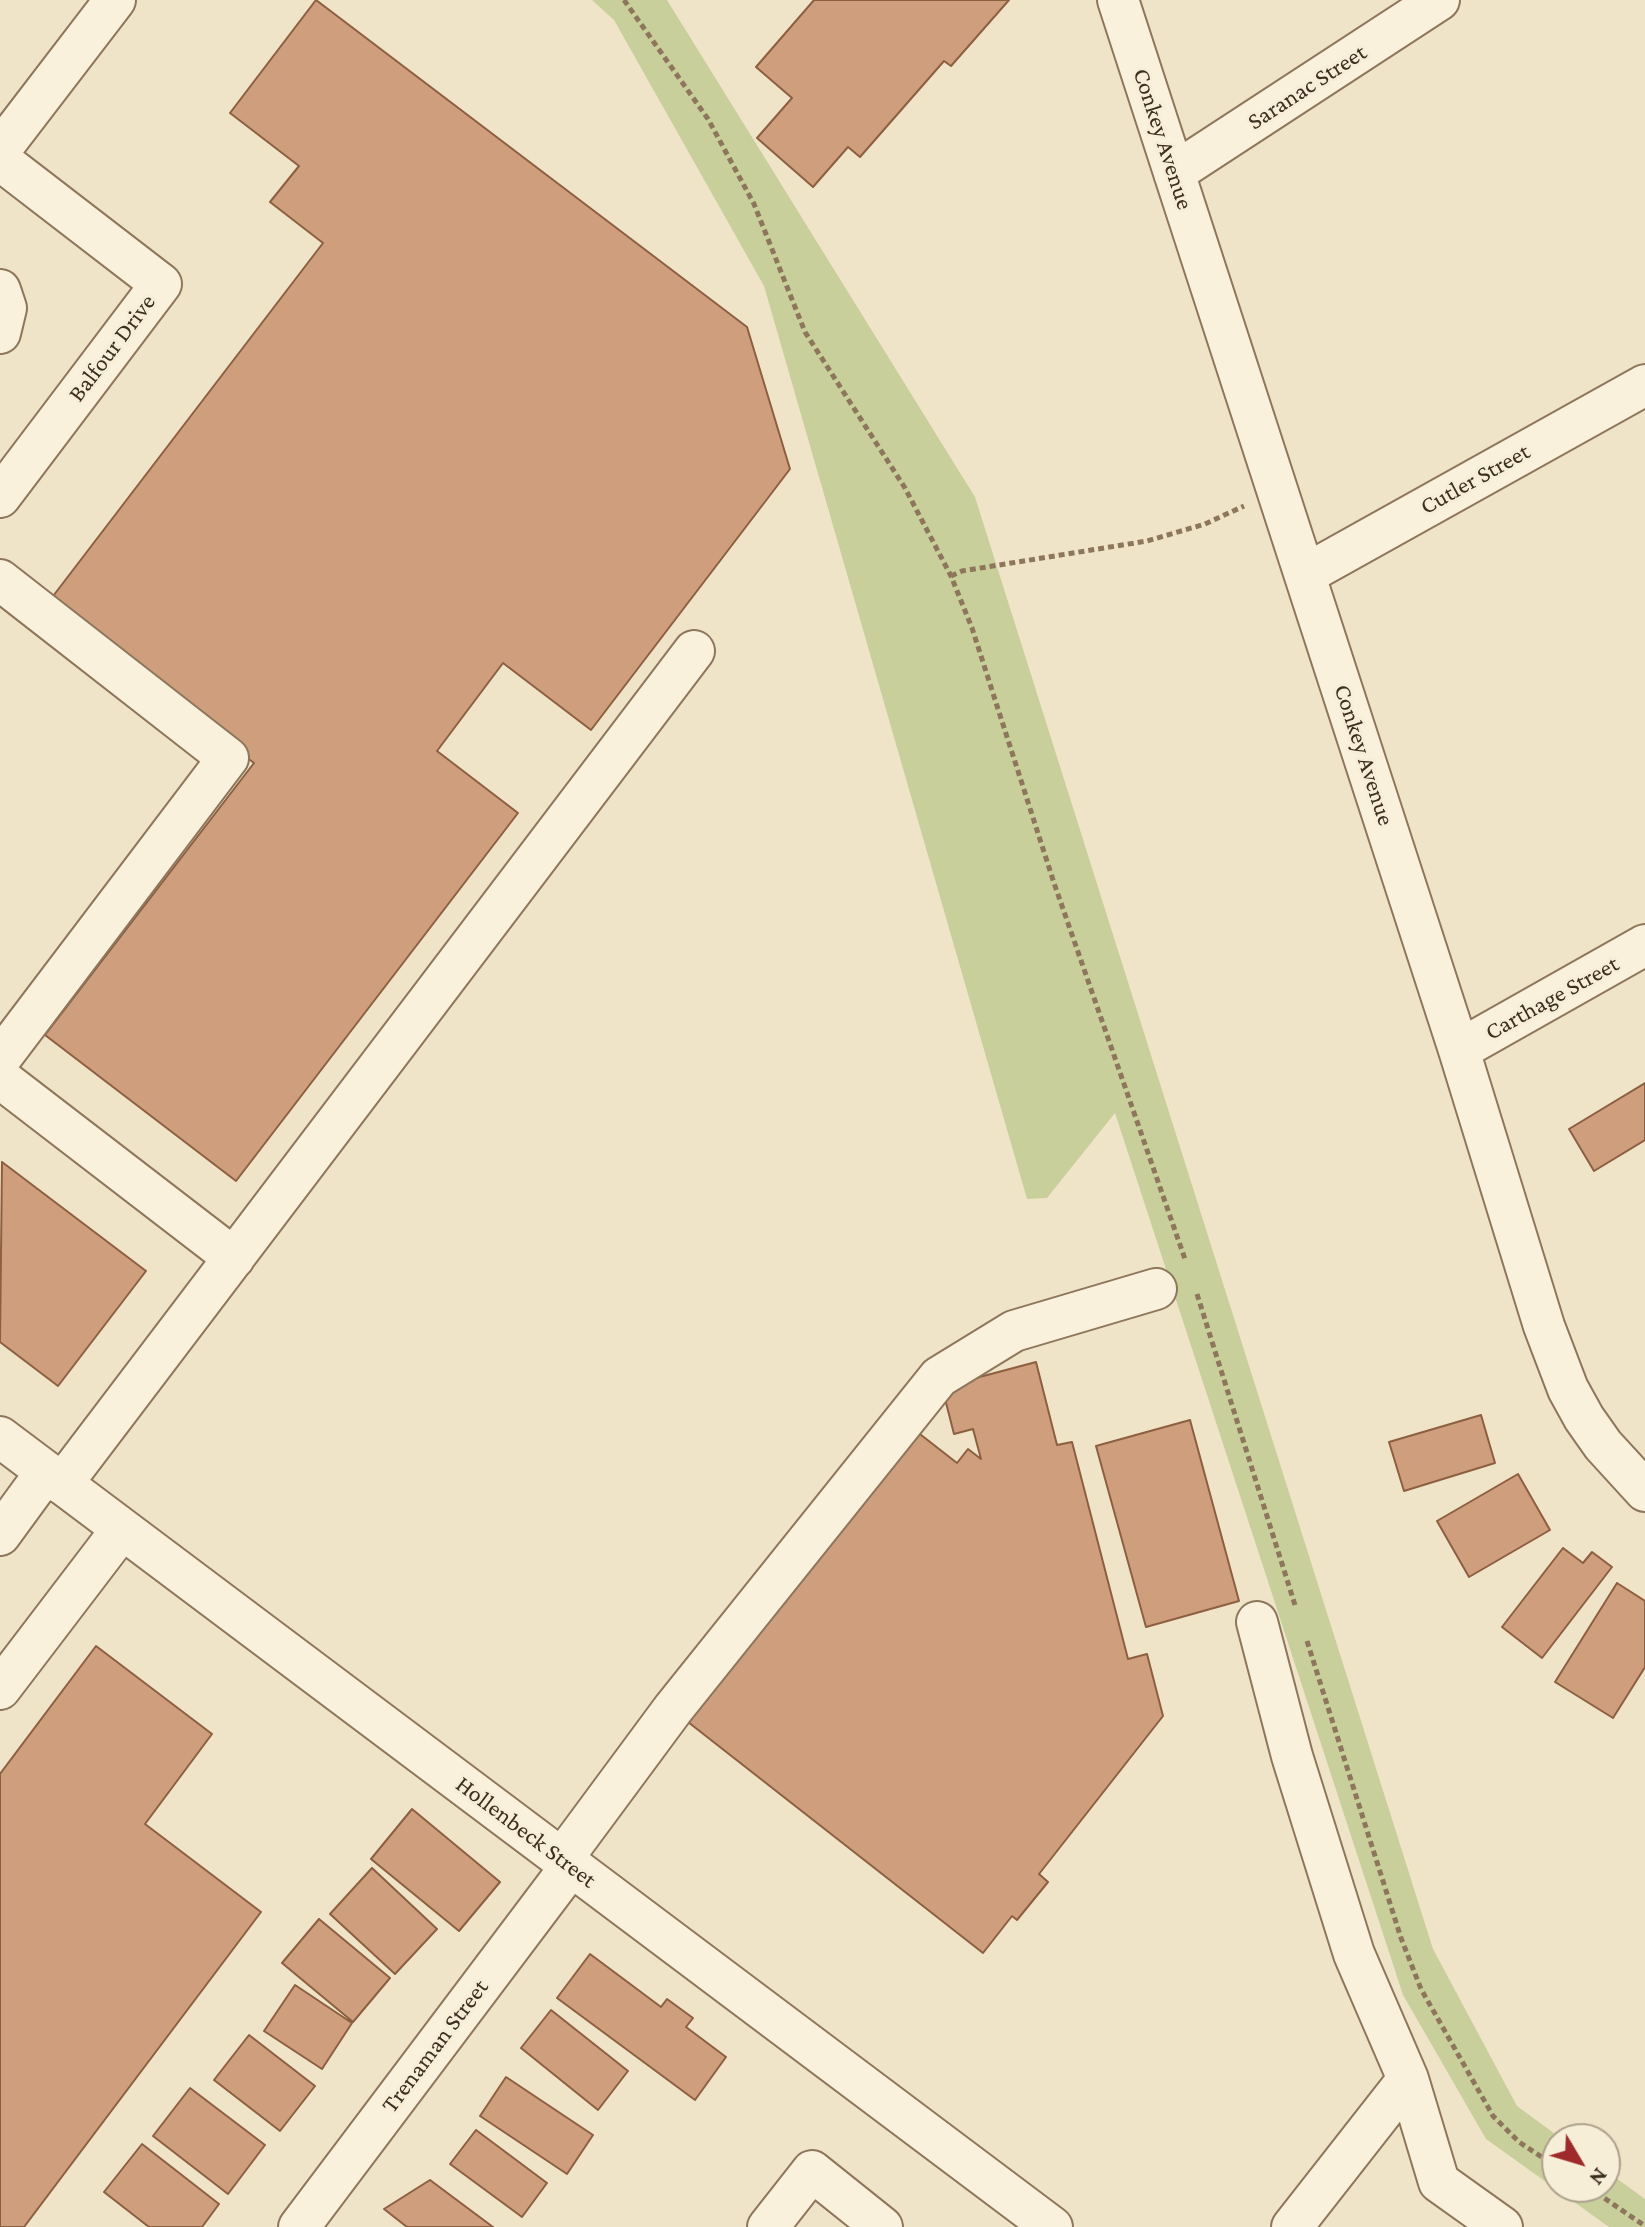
<!DOCTYPE html>
<style>
body{margin:0}
#map{position:relative;width:1645px;height:2227px;overflow:hidden;background:#f0e4c8;font-family:"Crimson Pro",serif}
canvas{display:block}
.north{position:absolute;left:1541px;top:2123px;width:80px;height:80px;box-sizing:border-box;background:#f7eed8;border:2px solid #ada18e;border-radius:50%;rotate:128deg;font-size:22px;font-weight:700;line-height:32px;text-align:center;color:#3d2e20}
.north::after{content:'';display:block;margin:auto;width:28px;height:36px;background:#9e2a2b;clip-path:polygon(50% 0,100% 100%,50% 72%,0 100%)}
</style>
<div id="map">
<canvas width="1645" height="2227"></canvas>
<div class="north">N</div>
</div>
<script>
const g = document.querySelector('canvas').getContext('2d');
g.lineJoin = 'round';
function fillPath(path, color) { g.fillStyle = color; g.fill(path, 'evenodd'); }
const shape = rows => new Path2D(rows.map(r => 'M' + r).join(''));
function strokePath(path, color, width, dash) { g.strokeStyle = color; g.lineWidth = width; g.lineCap = dash ? 'butt' : 'round'; g.setLineDash(dash || []); g.stroke(path); }
function drawText(font, color, halo, rows, align = 'center') {
  g.font = font + ' "Crimson Pro",serif'; g.lineWidth = 6; g.setLineDash([]); g.textBaseline = 'middle'; g.strokeStyle = halo; g.fillStyle = color; for (const [text, x, y, turn = 0] of rows) {
    g.save(); g.translate(x, y); g.rotate((+turn || 0) * Math.PI / 180); g.textAlign = isNaN(turn) ? turn : align; if (halo) g.strokeText(text, 0, 0); g.fillText(text, 0, 0); g.restore();
  }
}
const green = shape([
 [592,0,667,0,975,497,1433,1949,1517,2106,1562,2139,1557,2139,1557,2187,1605,2187,1605,2170,1645,2199,1645,2227,1609,2227,1486,2139,1403,1995,1115,1113,1047,1198,1027,1199,764,286,614,20]
]);
const building = shape([
 [316,0,747,327,790,469,591,730,503,663,437,751,518,813,236,1181,45,1035,254,763,47,604,323,243,270,202,299,166,230,113,316,0],
 [814,0,1009,0,951,66,944,61,860,157,848,147,813,187,757,138,792,98,756,67,814,0],
 [1645,1083,1645,1140,1594,1171,1569,1129,1645,1083],
 [2,1162,146,1271,58,1386,0,1342,2,1162],
 [1036,1362,1057,1445,1072,1442,1128,1659,1147,1654,1163,1716,1039,1874,1048,1882,1017,1920,1012,1916,983,1953,688,1722,916,1431,957,1463,968,1449,981,1459,973,1429,954,1434,942,1387,1036,1362],
 [1481,1415,1495,1463,1404,1491,1389,1442,1481,1415],
 [1190,1420,1239,1601,1146,1627,1096,1446,1190,1420],
 [1518,1474,1550,1530,1469,1577,1437,1521,1518,1474],
 [1563,1548,1583,1563,1592,1552,1612,1567,1542,1658,1502,1627,1563,1548],
 [1617,1583,1645,1601,1645,1667,1613,1718,1555,1682,1617,1583],
 [96,1646,212,1734,145,1824,261,1912,24,2227,0,2227,0,1774,96,1646],
 [412,1809,500,1882,459,1931,371,1859,412,1809],
 [372,1868,437,1929,395,1974,330,1914,372,1868],
 [319,1919,390,1978,353,2022,282,1963,319,1919],
 [590,1954,661,2007,667,1999,693,2018,686,2027,726,2057,695,2100,557,1998,590,1954],
 [295,1985,352,2023,322,2069,264,2031,295,1985],
 [551,2010,628,2071,598,2110,521,2048,551,2010],
 [249,2035,315,2086,280,2131,214,2080,249,2035],
 [506,2077,593,2135,567,2174,480,2116,506,2077],
 [190,2088,265,2145,228,2194,153,2136,190,2088],
 [476,2130,547,2183,522,2217,450,2164,476,2130],
 [142,2144,219,2204,202,2227,149,2227,104,2192,142,2144],
 [430,2180,493,2227,407,2227,384,2209,430,2180]
]);
const path = shape([
 [624,0,708,119,754,204,805,332,905,488,951,576,972,628,1054,883,1186,1262],
 [951,576,962,571,1147,541,1205,524,1244,506],
 [1197,1294,1295,1605],
 [1307,1641,1401,1938,1421,1989,1493,2116,1519,2142,1557,2167],
 [1588,2187,1645,2226]
]);
const minor = shape([
 [1118,0,1459,1050,1544,1326,1568,1389,1584,1418,1603,1445,1645,1491],
 [0,150,115,0],
 [0,160,161,284,0,497],
 [1174,173,1439,0],
 [0,290,6,308,0,333],
 [1306,574,1645,385],
 [0,580,228,758,0,1059],
 [1459,1050,1645,945],
 [0,1078,234,1258],
 [0,1437,1052,2227],
 [62,1484,694,651],
 [0,1535,46,1472],
 [1257,1622,1292,1756,1354,1954,1408,2079,1292,2227],
 [0,1689,122,1529],
 [562,1859,673,1709,939,1377,1014,1331,1156,1289],
 [1408,2079,1439,2182,1502,2227],
 [299,2227,571,1866],
 [768,2227,812,2171,882,2227]
]);
const streetNames = [
 ["Saranac Street",1307,87,-33],
 ["Conkey Avenue",1163,139,72],
 ["Balfour Drive",112,348,-53],
 ["Cutler Street",1475,479,-29],
 ["Conkey Avenue",1364,755,72],
 ["Carthage Street",1552,998,-29],
 ["Hollenbeck Street",526,1832,37],
 ["Trenaman Street",435,2046,-53]
];
fillPath(green, '#c9cf9b');
fillPath(building, '#cf9f7d');
strokePath(building, '#8d5f41', 2);
strokePath(minor, '#8d765c', 44);
strokePath(path, '#8d765c', 5, [6, 4]);
strokePath(minor, '#faf1dc', 40);
drawText('24px', '#3d2e20', '#f7eed8', streetNames);
</script>
